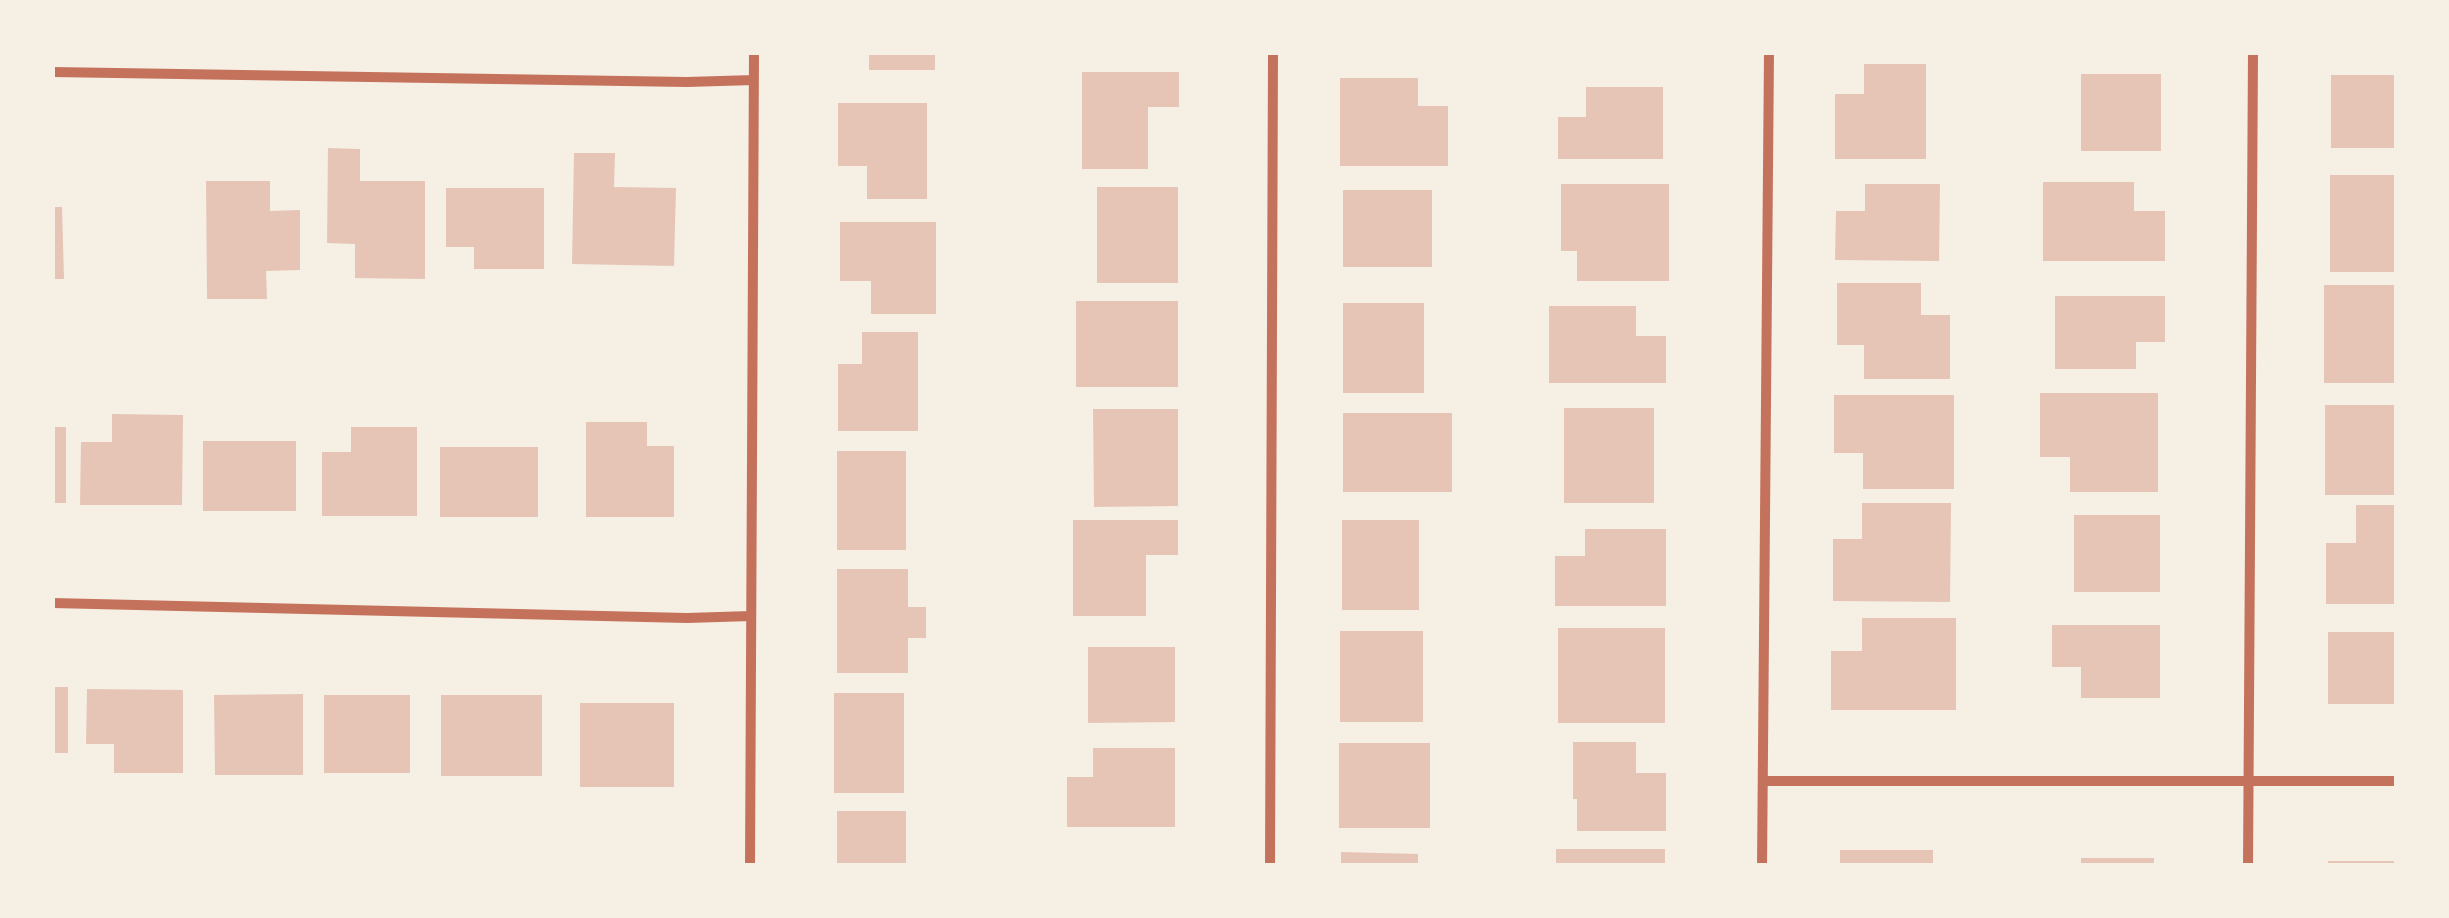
<!DOCTYPE html>
<style>
body{margin:0}
#map{position:relative;width:2449px;height:918px;overflow:hidden;background:#f6efe4;font-family:"Space Grotesk",sans-serif}
canvas{display:block}
.frame{position:absolute;inset:0;border:55px solid #f6efe4;pointer-events:none}
</style>
<div id="map">
<canvas width="2449" height="918"></canvas>
<div class="frame"></div>
</div>
<script>
const g = document.querySelector('canvas').getContext('2d');
g.lineJoin = 'round';
function fillPath(path, color) { g.fillStyle = color; g.fill(path, 'evenodd'); }
const shape = rows => new Path2D(rows.map(r => 'M' + r).join(''));
function strokePath(path, color, width, dash) { g.strokeStyle = color; g.lineWidth = width; g.lineCap = dash ? 'butt' : 'round'; g.setLineDash(dash || []); g.stroke(path); }
const building = shape([
 [869,52,935,52,935,70,869,70],
 [1864,64,1926,64,1926,159,1835,159,1835,94,1864,94],
 [1082,72,1179,72,1179,107,1148,107,1148,169,1082,169],
 [2081,74,2161,74,2161,151,2081,151],
 [2331,75,2396,75,2396,148,2331,148],
 [1340,78,1418,78,1418,106,1448,106,1448,166,1340,166],
 [1586,87,1663,87,1663,159,1558,159,1558,117,1586,117],
 [838,103,927,103,927,199,867,199,867,166,838,166],
 [328,148,360,149,360,181,425,181,425,279,355,278,355,244,327,243],
 [574,153,615,153,614,187,676,188,674,266,572,264],
 [2330,175,2396,175,2396,272,2330,272],
 [206,181,270,181,270,211,300,210,300,270,266,271,267,299,207,299],
 [2043,182,2134,182,2134,211,2165,211,2165,261,2043,261],
 [1561,184,1669,184,1669,281,1577,281,1577,251,1561,251],
 [1865,184,1940,184,1939,261,1835,260,1836,211,1865,211],
 [1097,187,1178,187,1178,283,1097,283],
 [446,188,544,188,544,269,474,269,474,247,446,247],
 [1343,190,1432,190,1432,267,1343,267],
 [52,207,62,207,64,279,52,279],
 [840,222,936,222,936,314,871,314,871,281,840,281],
 [1837,283,1921,283,1921,315,1950,315,1950,379,1864,379,1864,345,1837,345],
 [2324,285,2396,285,2396,383,2324,383],
 [2055,296,2165,296,2165,342,2136,342,2136,369,2055,369],
 [1076,301,1178,301,1178,387,1076,387],
 [1343,303,1424,303,1424,393,1343,393],
 [1549,306,1636,306,1636,336,1666,336,1666,383,1549,383],
 [862,332,918,332,918,431,838,431,838,364,862,364],
 [2040,393,2158,393,2158,492,2070,492,2070,457,2040,457],
 [1834,395,1954,395,1954,489,1863,489,1863,453,1834,453],
 [2325,405,2396,405,2396,495,2325,495],
 [1564,408,1654,408,1654,503,1564,503],
 [1093,409,1178,409,1178,506,1094,507],
 [1343,413,1452,413,1452,492,1343,492],
 [112,414,183,415,182,505,80,505,81,442,112,442],
 [586,422,647,422,647,446,674,446,674,517,586,517],
 [52,427,66,427,66,503,52,503],
 [351,427,417,427,417,516,322,516,322,452,351,452],
 [203,441,296,441,296,511,203,511],
 [440,447,538,447,538,517,440,517],
 [837,451,906,451,906,550,837,550],
 [1862,503,1951,503,1950,602,1833,601,1833,539,1862,539],
 [2356,505,2396,505,2396,604,2326,604,2326,543,2356,543],
 [2074,515,2160,515,2160,592,2074,592],
 [1073,520,1178,520,1178,555,1146,555,1146,616,1073,616],
 [1342,520,1419,520,1419,610,1342,610],
 [1585,529,1666,529,1666,606,1555,606,1555,556,1585,556],
 [837,569,908,569,908,607,926,607,926,638,908,638,908,673,837,673],
 [1862,618,1956,618,1956,710,1831,710,1831,651,1862,651],
 [2052,625,2160,625,2160,698,2081,698,2081,667,2052,667],
 [1558,628,1665,628,1665,723,1558,723],
 [1340,631,1423,631,1423,722,1340,722],
 [2328,632,2396,632,2396,704,2328,704],
 [1088,647,1175,647,1175,722,1088,723],
 [52,687,68,687,68,753,52,753],
 [87,689,183,690,183,773,114,773,114,744,86,744],
 [834,693,904,693,904,793,834,793],
 [303,694,303,775,215,775,214,695],
 [324,695,410,695,410,773,324,773],
 [441,695,542,695,542,776,441,776],
 [580,703,674,703,674,787,580,787],
 [1573,742,1636,742,1636,773,1666,773,1666,831,1577,831,1577,799,1573,799],
 [1339,743,1430,743,1430,828,1339,828],
 [1093,748,1175,748,1175,827,1067,827,1067,777,1093,777],
 [837,811,906,811,906,866,837,866],
 [1556,849,1665,849,1665,866,1556,866],
 [1840,850,1933,850,1933,866,1840,866],
 [1341,852,1418,854,1418,866,1341,866],
 [2081,858,2154,858,2154,866,2081,866],
 [2328,861,2396,861,2396,866,2328,866]
]);
const minor = shape([
 [52,72,687,82,754,80],
 [52,603,687,618,751,616],
 [1763,781,2396,781],
 [750,866,754,52],
 [1270,866,1273,52],
 [1762,866,1769,52],
 [2248,866,2253,52]
]);
fillPath(building, '#e6c5b7');
strokePath(minor, '#c5725c', 10);
</script>
